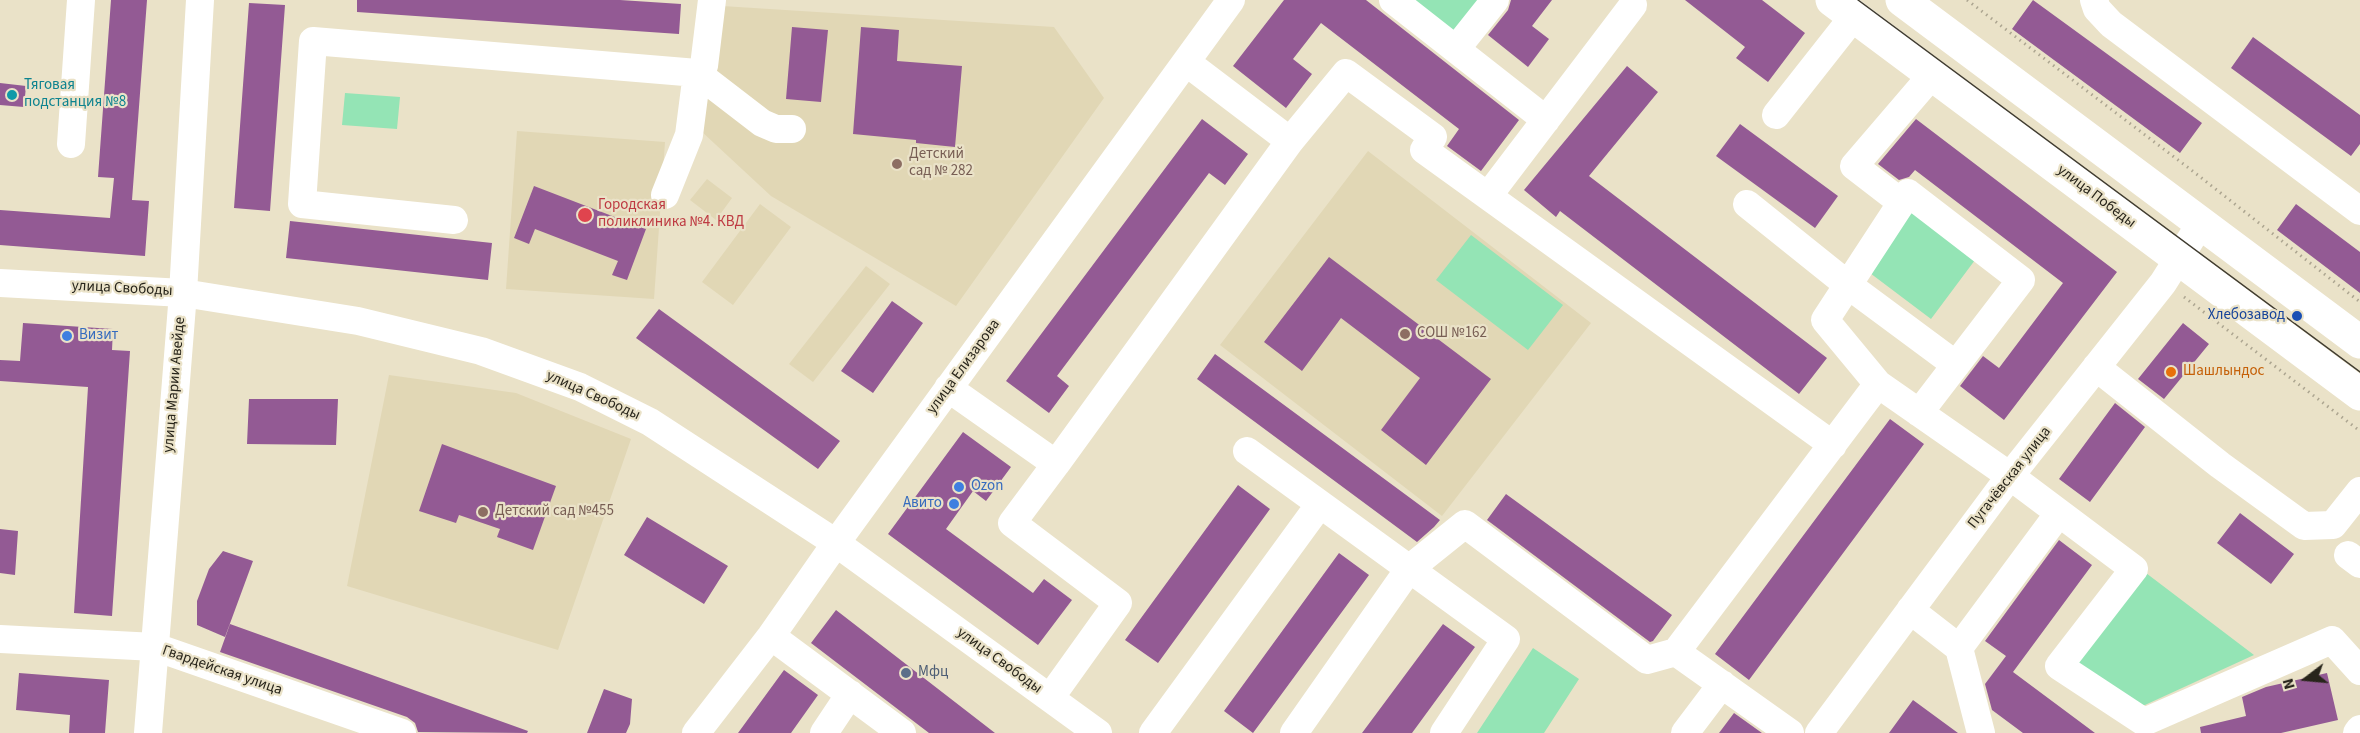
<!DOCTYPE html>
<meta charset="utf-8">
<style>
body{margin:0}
#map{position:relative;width:2360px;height:733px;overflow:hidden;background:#eae2c8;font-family:"Source Sans 3",sans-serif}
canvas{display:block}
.north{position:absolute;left:2276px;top:649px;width:60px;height:60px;-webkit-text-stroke:4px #eae2c8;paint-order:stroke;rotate:254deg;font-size:16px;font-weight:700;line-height:24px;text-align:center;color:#28251b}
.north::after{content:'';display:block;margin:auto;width:21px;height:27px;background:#28251b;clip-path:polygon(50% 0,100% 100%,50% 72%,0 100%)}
</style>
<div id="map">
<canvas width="2360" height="733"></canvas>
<div class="north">N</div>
</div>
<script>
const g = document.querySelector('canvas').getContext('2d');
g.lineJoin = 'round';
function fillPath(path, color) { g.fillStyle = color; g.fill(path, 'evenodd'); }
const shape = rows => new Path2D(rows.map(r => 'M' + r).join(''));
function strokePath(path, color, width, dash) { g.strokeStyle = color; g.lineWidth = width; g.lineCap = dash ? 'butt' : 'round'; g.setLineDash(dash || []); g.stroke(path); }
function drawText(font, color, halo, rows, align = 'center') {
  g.font = font + ' "Source Sans 3",sans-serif'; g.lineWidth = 4.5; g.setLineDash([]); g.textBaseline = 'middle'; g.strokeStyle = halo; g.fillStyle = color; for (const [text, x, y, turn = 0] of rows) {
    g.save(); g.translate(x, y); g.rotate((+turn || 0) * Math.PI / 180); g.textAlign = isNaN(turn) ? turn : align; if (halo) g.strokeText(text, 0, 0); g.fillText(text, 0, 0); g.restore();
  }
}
const built = shape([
 [722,6,1054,27,1104,98,956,306,771,196,701,131],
 [517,131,665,142,654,299,506,289],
 [1368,151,1591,323,1442,516,1220,345],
 [707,179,732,198,716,220,690,200],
 [760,204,791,227,733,305,702,282],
 [866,266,890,284,813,382,789,364],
 [389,375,516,393,631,439,558,650,347,586]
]);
const green = shape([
 [1409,0,1490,0,1459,39],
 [345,93,400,97,397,129,342,125],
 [1908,204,1978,256,1931,319,1862,267],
 [1471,235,1563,305,1528,350,1436,280],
 [2146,573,2254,655,2134,710,2074,662],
 [1533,648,1579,679,1544,733,1477,733]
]);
const building = shape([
 [111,0,147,0,132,200,149,201,145,256,0,245,0,210,110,218,114,178,98,177],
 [357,0,620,0,681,4,679,34,357,12],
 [1284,0,1366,0,1519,120,1481,171,1447,146,1459,129,1321,23,1293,59,1312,74,1286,108,1233,66],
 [1511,0,1552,0,1532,26,1549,39,1528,67,1488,35,1508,10],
 [1685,0,1762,0,1805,33,1768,82,1736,58,1745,47],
 [2033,0,2202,123,2180,153,2012,29],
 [249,3,285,5,270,211,234,208],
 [792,27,828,30,821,102,786,99],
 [861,27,899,30,897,61,962,66,955,147,916,143,916,140,853,134],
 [2253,37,2360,115,2360,144,2351,156,2231,68],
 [1627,66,1658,92,1589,176,1827,358,1799,394,1560,211,1556,217,1524,190],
 [0,83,26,86,24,107,0,105],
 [1202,119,1248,154,1225,185,1209,173,1057,376,1069,386,1049,413,1006,381],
 [1916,119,2117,272,2004,420,1960,386,1983,356,1999,368,2063,283,1915,170,1909,177,1899,180,1878,164],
 [1740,124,1838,196,1815,228,1716,156],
 [534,186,646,229,627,280,612,275,618,261,535,229,529,244,514,238],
 [2296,204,2360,252,2360,293,2277,230],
 [290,221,492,243,488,280,286,258],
 [1329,257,1491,379,1426,465,1381,430,1420,378,1341,318,1302,371,1264,342],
 [892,301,923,323,873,393,841,371],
 [659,309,840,441,818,469,636,338],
 [23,323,113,329,112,350,130,351,112,616,74,613,88,387,0,381,0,360,20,361],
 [2183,323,2209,344,2164,399,2138,379],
 [1215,354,1440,520,1434,527,1417,542,1197,379],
 [249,399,338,399,336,445,247,444],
 [2115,403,2145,427,2090,502,2059,479],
 [1890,419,1924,444,1749,680,1715,654],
 [963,432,1011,467,986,501,973,491,946,529,1033,593,1044,579,1072,600,1038,645,888,534],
 [442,444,556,486,533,550,497,537,500,529,459,515,456,523,419,511],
 [1238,485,1270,509,1158,663,1125,640],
 [1506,494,1672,615,1653,641,1650,642,1487,520],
 [2240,513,2294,554,2271,584,2217,543],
 [647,517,728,566,704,604,624,555],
 [0,529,18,531,15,575,0,573],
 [2059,540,2092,565,2013,672,2095,733,2023,733,1992,710,1985,684,2006,656,1985,641],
 [223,551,253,561,225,637,197,625,197,601,209,569],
 [1339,553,1369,575,1253,733,1224,711],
 [836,610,995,733,929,733,811,643],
 [230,624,528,731,527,733,418,732,415,723,407,717,220,652],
 [1443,624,1475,647,1412,733,1362,733],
 [784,670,818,695,791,733,738,733],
 [19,673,109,680,105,733,69,733,70,715,16,710],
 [2327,673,2338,720,2281,733,2201,733,2200,727,2246,716,2242,697,2266,687],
 [604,689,632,699,630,724,626,733,587,733],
 [1913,700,1958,733,1889,733],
 [1734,713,1762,733,1719,733]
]);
const path = shape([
 [1967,0,2190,169,2360,302],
 [2184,297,2360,431]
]);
const minor = shape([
 [1393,0,1546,120],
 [2094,0,2097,9,2111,24,2360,211],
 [1456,49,1495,0],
 [1186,62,1290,141,1346,73,1433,137,1424,150,1833,445],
 [697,73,762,123,776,129,792,129],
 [1776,115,1854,16],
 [71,144,81,0],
 [665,195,689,135,697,73],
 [1488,196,1633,5],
 [1902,203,1854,166,1932,75],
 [1747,204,1848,285,1956,365],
 [454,220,302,204,313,41,697,73,704,66,712,0],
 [0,283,183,293,358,321,481,351,580,387,650,422,836,543,1098,733],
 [2096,367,2220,465,2304,526,2333,525,2360,491],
 [1878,384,1825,320,1908,193,2021,280,1919,413],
 [948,388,1056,464,1012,523,1118,603,1050,698],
 [1247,451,1506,639,1444,733],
 [1056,464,1290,141],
 [2348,555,2360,564],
 [1910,610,1959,648,2059,513],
 [771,636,902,733],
 [0,639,155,647,402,733],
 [1959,648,1981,733],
 [148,733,183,293,200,0],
 [696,733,771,636,836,543,1231,0],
 [824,733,850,694],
 [1153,733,1320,504],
 [1294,733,1409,569,1465,524,1647,660,1676,652],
 [1685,733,1722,684],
 [1790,733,1676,652,1878,384,2010,476,2134,569,2059,666,2144,722,2332,640,2360,671],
 [1819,733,2010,476,2163,283,2201,223],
 [2357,733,2360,729]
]);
const major = shape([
 [1832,0,2360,394],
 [1902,0,2360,342]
]);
const tram = shape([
 [1858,0,2360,372]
]);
const markers = [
 [12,95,6,"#0f9aa8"],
 [897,164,6,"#8d6e63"],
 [585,215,8,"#e0444e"],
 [2297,316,6,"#1a4fb4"],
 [1405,334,6,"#8d6e63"],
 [67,336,6,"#3f7fe0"],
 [2171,372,6,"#e8710a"],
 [959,487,6,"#3f7fe0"],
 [954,504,6,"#3f7fe0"],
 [483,512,6,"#8d6e63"],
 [906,673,6,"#5c6f8a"]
];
const cultureNames = [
 ["Тяговая",24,86],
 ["подстанция №8",24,103]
];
const educationNames = [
 ["Детский",909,155],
 ["сад № 282",909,172],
 ["СОШ №162",1417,334],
 ["Детский сад №455",495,512]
];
const streetNames = [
 ["улица Победы",2096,197,37],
 ["улица Свободы",122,289,3],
 ["улица Елизарова",964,367,-54],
 ["улица Марии Авейде",175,385,-85],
 ["улица Свободы",593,396,24],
 ["Пугачёвская улица",2010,478,-52],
 ["улица Свободы",999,661,36],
 ["Гвардейская улица",222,671,19]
];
const healthNames = [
 ["Городская",598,206],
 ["поликлиника №4. КВД",598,223]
];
const transitNames = [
 ["Хлебозавод",2285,316]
];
const shopNames = [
 ["Визит",79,336],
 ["Ozon",971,487],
 ["Авито",942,504,"right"]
];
const foodNames = [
 ["Шашлындос",2183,372]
];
const serviceNames = [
 ["Мфц",918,673]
];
fillPath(built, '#e1d7b5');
fillPath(green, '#94e4b5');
fillPath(building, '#935a94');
strokePath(path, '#aca590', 3, [1.5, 4.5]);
strokePath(minor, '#fff', 28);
strokePath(major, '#fff', 33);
strokePath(tram, '#403c30', 1.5);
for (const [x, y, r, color] of markers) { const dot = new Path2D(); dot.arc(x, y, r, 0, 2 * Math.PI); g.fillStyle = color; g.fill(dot); strokePath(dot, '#eae2c8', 2); }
drawText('15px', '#0d838f', '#eae2c8', cultureNames, 'left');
drawText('15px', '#785e54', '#eae2c8', educationNames, 'left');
drawText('15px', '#28251b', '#eae2c8', streetNames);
drawText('15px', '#be3a42', '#eae2c8', healthNames, 'left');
drawText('15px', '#164399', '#eae2c8', transitNames, 'right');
drawText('15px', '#366cbe', '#eae2c8', shopNames, 'left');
drawText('15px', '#c56008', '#eae2c8', foodNames, 'left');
drawText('15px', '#4e5e75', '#eae2c8', serviceNames, 'left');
</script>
